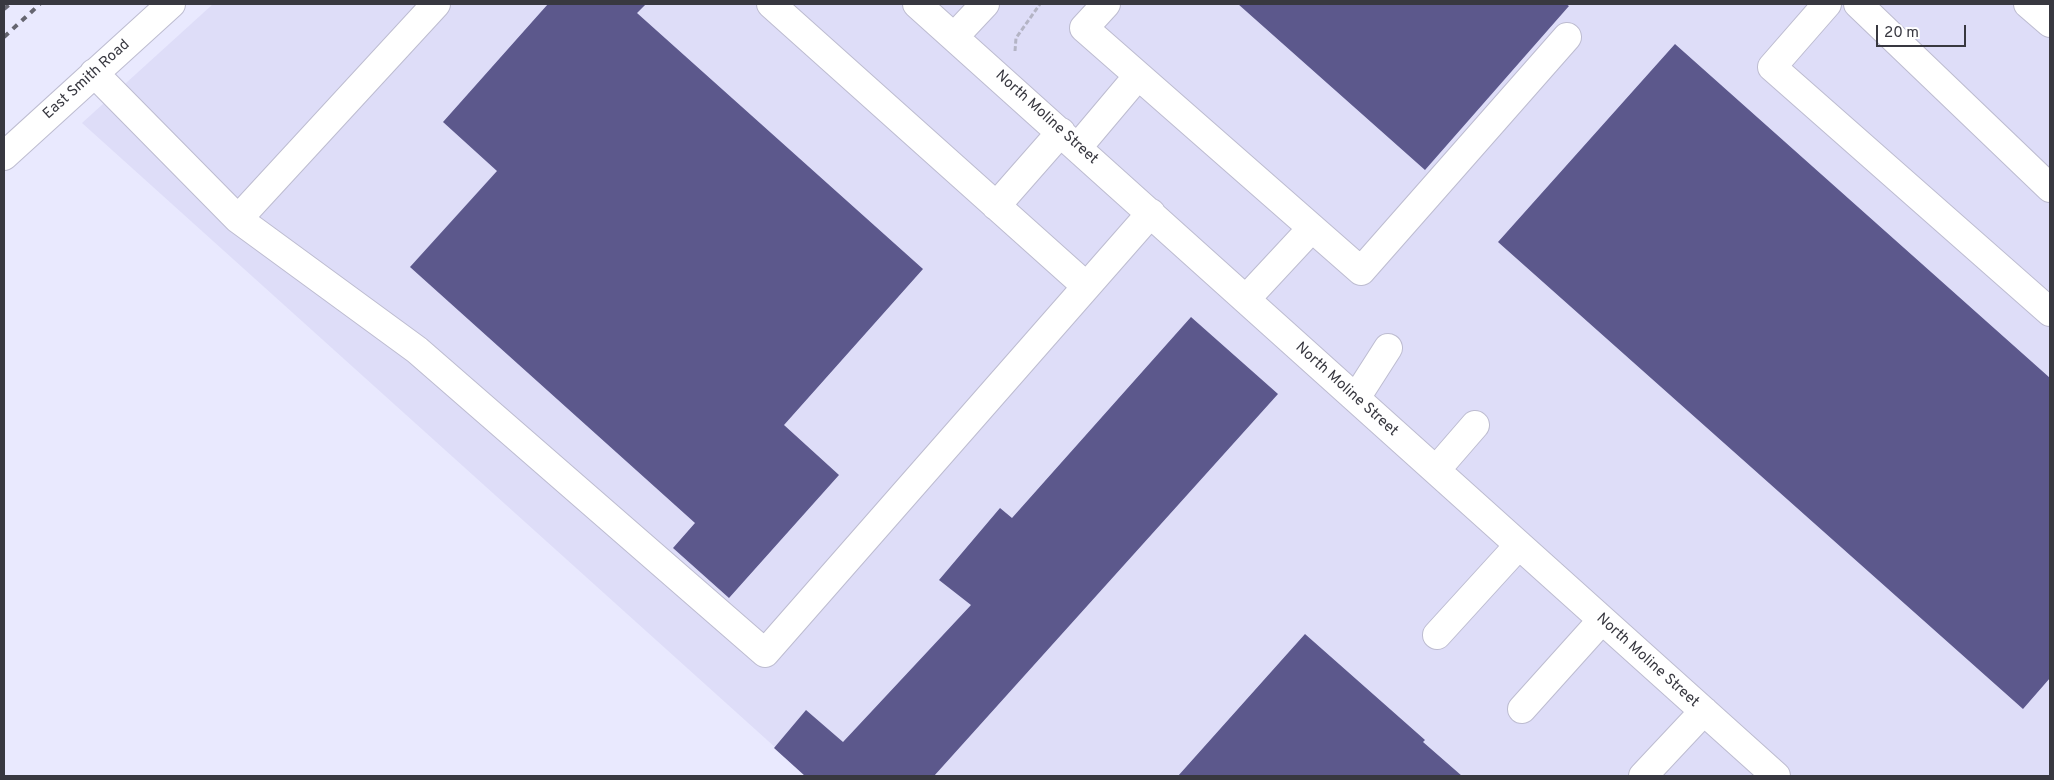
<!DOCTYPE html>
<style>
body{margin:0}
#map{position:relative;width:2054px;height:780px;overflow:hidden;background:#e9e9fe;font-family:Overpass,sans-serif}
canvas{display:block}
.frame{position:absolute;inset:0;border:5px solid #383840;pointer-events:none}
.scale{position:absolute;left:1876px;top:25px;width:90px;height:22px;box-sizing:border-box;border:2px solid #383840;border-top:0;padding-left:6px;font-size:15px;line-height:18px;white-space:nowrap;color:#383840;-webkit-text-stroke:4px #fff;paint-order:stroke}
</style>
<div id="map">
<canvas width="2054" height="780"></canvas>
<div class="frame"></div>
<div class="scale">20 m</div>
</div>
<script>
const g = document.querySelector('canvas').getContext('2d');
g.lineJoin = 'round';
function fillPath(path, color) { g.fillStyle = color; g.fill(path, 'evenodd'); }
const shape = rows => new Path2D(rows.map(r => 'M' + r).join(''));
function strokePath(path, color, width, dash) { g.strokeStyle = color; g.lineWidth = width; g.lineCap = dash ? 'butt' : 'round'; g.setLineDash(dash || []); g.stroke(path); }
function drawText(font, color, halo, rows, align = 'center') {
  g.font = font + ' Overpass,sans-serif'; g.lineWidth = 5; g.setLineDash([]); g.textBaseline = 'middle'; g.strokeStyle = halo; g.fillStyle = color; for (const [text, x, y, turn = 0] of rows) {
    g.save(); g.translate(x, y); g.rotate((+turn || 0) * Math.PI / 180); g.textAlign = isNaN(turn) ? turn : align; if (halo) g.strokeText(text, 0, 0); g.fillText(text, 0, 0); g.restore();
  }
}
const built = shape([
 [213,4,2050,4,2050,776,807,776,82,123]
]);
const building = shape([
 [548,4,646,4,637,13,923,269,784,425,839,475,729,598,673,548,695,523,410,267,497,171,443,122],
 [1238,4,1566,4,1569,6,1425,170],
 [1675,44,2050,378,2050,678,2023,709,1498,242],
 [1191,317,1278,394,934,776,805,776,774,748,806,710,843,742,971,605,939,580,1000,508,1012,518],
 [1305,634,1425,740,1423,742,1462,776,1178,776]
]);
const path = shape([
 [1015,51,1016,38,1040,4]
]);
const minor = shape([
 [771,4,1086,286],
 [917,4,1776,776],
 [1106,4,1084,28,1361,271,1567,37],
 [1827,4,1772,67,2050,312],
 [1858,4,2050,188],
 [2028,4,2050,23],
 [954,37,985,4],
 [94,73,238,219,417,350,765,653,1151,213],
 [1078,147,1137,77],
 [4,156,171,4],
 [996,206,1061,132],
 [238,219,436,4],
 [1246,299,1312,228],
 [1356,398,1388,348],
 [1436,470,1475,425],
 [1437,635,1519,545],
 [1522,709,1602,620],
 [1643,776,1704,711]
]);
const rail = shape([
 [4,9,10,4],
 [4,37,40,4]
]);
const streetNames = [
 ["East Smith Road",87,80,-42],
 ["North Moline Street",1046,118,42],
 ["North Moline Street",1346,390,42],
 ["North Moline Street",1647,661,42]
];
fillPath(built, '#deddf8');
fillPath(building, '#5c588c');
strokePath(minor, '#bdbcd0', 30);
strokePath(path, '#b4b4c5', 3, [5, 2.5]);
strokePath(minor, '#fff', 28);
strokePath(rail, '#656570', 4, [6, 6]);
drawText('15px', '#383840', '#fff', streetNames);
</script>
